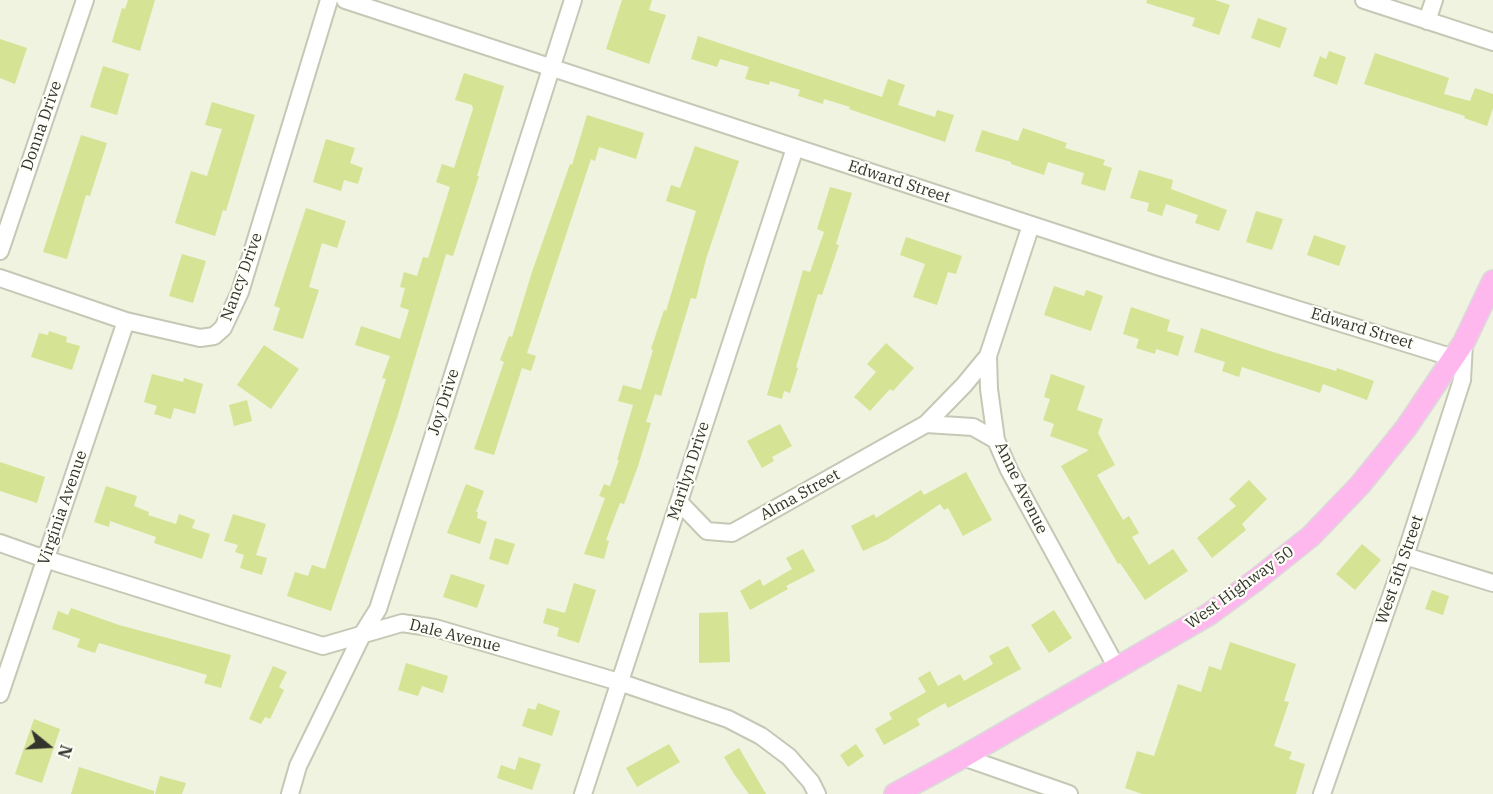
<!DOCTYPE html>
<style>
body{margin:0}
#map{position:relative;width:1493px;height:794px;overflow:hidden;background:#eff3e0;font-family:"IBM Plex Serif",serif}
canvas{display:block}
.north{position:absolute;left:18px;top:716px;width:60px;height:60px;-webkit-text-stroke:4px #fdfff7;paint-order:stroke;rotate:108deg;font-size:16px;font-weight:700;line-height:24px;text-align:center;color:#32342d}
.north::after{content:'';display:block;margin:auto;width:21px;height:27px;background:#32342d;clip-path:polygon(50% 0,100% 100%,50% 72%,0 100%)}
</style>
<div id="map">
<canvas width="1493" height="794"></canvas>
<div class="north">N</div>
</div>
<script>
const g = document.querySelector('canvas').getContext('2d');
g.lineJoin = 'round';
function fillPath(path, color) { g.fillStyle = color; g.fill(path, 'evenodd'); }
const shape = rows => new Path2D(rows.map(r => 'M' + r).join(''));
function strokePath(path, color, width, dash) { g.strokeStyle = color; g.lineWidth = width; g.lineCap = dash ? 'butt' : 'round'; g.setLineDash(dash || []); g.stroke(path); }
function drawText(font, color, halo, rows, align = 'center') {
  g.font = font + ' "IBM Plex Serif",serif'; g.lineWidth = 4.5; g.setLineDash([]); g.textBaseline = 'middle'; g.strokeStyle = halo; g.fillStyle = color; for (const [text, x, y, turn = 0] of rows) {
    g.save(); g.translate(x, y); g.rotate((+turn || 0) * Math.PI / 180); g.textAlign = isNaN(turn) ? turn : align; if (halo) g.strokeText(text, 0, 0); g.fillText(text, 0, 0); g.restore();
  }
}
const building = shape([
 [128,0,155,0,140,51,112,42,122,8,125,9],
 [622,0,652,0,649,10,666,15,649,64,606,49],
 [1147,0,1215,0,1230,5,1219,35,1192,26,1195,18,1146,3],
 [1258,18,1287,28,1280,48,1251,38],
 [698,36,882,97,888,79,905,85,898,105,935,117,937,110,954,115,945,142,849,109,850,107,824,99,823,104,798,96,800,90,770,81,769,85,745,79,749,67,720,59,717,67,691,59],
 [0,39,27,48,15,84,0,78],
 [1329,51,1346,57,1337,85,1313,76,1320,56,1326,59],
 [1375,53,1449,78,1444,94,1470,101,1475,88,1493,94,1493,108,1487,126,1464,118,1465,116,1364,84],
 [103,66,129,74,117,115,90,107],
 [464,73,504,86,477,176,479,176,453,256,446,254,397,418,331,611,287,596,295,572,308,576,312,565,325,569,386,379,382,378,390,356,355,345,361,326,400,339,409,310,400,307,405,288,400,287,404,272,417,276,423,257,428,258,450,187,436,182,442,164,454,168,473,109,472,105,455,100],
 [212,102,255,115,226,211,223,210,215,236,175,223,191,171,207,176,222,129,205,125],
 [587,115,644,133,636,159,599,147,595,161,591,159,527,353,536,356,531,371,522,368,494,455,474,449,504,362,500,360,509,336,512,337,532,272,570,164,572,165],
 [1023,128,1067,143,1065,148,1105,160,1103,165,1112,168,1105,191,1081,184,1084,173,1048,162,1044,175,1011,164,1011,162,975,151,982,130,1018,141],
 [81,135,107,143,90,196,86,195,67,259,43,252],
 [326,139,355,148,350,163,363,168,358,184,344,180,341,191,313,182],
 [695,146,739,161,706,259,696,299,691,298,661,396,655,394,646,422,651,423,638,466,624,504,620,503,606,540,609,541,604,559,584,554,605,498,599,496,604,484,610,486,619,460,617,460,633,405,618,401,623,385,641,390,653,350,651,349,664,310,666,311,696,211,666,201,671,185,680,188],
 [1139,170,1173,180,1171,189,1227,210,1219,231,1195,223,1198,215,1166,204,1162,216,1147,211,1149,203,1130,198],
 [830,187,852,193,836,244,839,245,822,295,818,294,796,367,798,368,790,393,784,391,782,399,767,395,803,270,810,272,824,232,817,229],
 [306,208,346,221,337,248,322,243,309,287,319,290,303,339,273,330,280,308,274,306],
 [1256,211,1283,219,1272,250,1246,242],
 [1314,235,1346,246,1339,266,1307,255],
 [906,237,962,256,956,274,948,272,937,305,913,297,925,264,900,255],
 [182,254,206,261,193,303,169,296],
 [1054,286,1084,296,1086,290,1103,296,1091,331,1044,315],
 [1131,307,1170,320,1167,331,1184,336,1178,356,1156,349,1155,354,1136,348,1139,339,1123,334],
 [1201,328,1273,352,1336,371,1337,368,1374,381,1367,400,1323,384,1320,393,1242,367,1239,377,1222,371,1225,362,1194,352],
 [49,331,67,337,66,342,80,346,72,370,31,357,39,333,48,335],
 [886,343,914,368,893,391,890,389,870,411,854,397,876,372,867,364],
 [264,345,299,369,271,409,237,385],
 [152,374,183,382,184,378,203,384,195,414,174,408,171,419,154,414,157,406,144,402],
 [1051,374,1085,386,1077,410,1103,419,1098,433,1115,465,1097,475,1123,520,1129,516,1139,533,1132,537,1149,565,1173,549,1188,571,1145,600,1120,563,1118,564,1061,466,1089,450,1050,436,1054,424,1043,420,1050,399,1044,397],
 [247,400,252,421,234,426,229,405],
 [780,424,792,446,772,457,774,461,762,468,747,441],
 [0,462,45,477,37,503,0,491],
 [966,472,992,520,963,536,948,508,944,510,940,504,887,540,863,551,851,526,874,514,876,518,921,490,924,495],
 [1249,480,1267,499,1242,524,1246,530,1212,558,1197,538,1236,506,1229,499],
 [466,484,484,491,476,512,478,512,477,518,487,522,480,544,447,533],
 [106,486,137,496,134,506,149,512,148,515,176,524,179,514,195,520,192,528,210,534,202,559,154,543,156,537,110,521,109,527,94,522],
 [233,514,266,524,256,555,267,558,262,575,240,568,244,555,235,552,238,545,224,541],
 [495,538,515,544,508,565,489,559],
 [1362,544,1381,560,1355,590,1336,574],
 [803,549,815,571,786,586,788,589,750,610,740,591,760,579,763,586,792,569,786,558],
 [451,574,485,585,477,608,443,597],
 [574,583,596,590,579,643,557,636,559,628,543,623,547,608,565,613],
 [1432,590,1449,596,1443,615,1425,609],
 [71,608,119,625,231,655,221,688,204,683,207,675,99,643,95,653,77,647,80,639,52,629,58,611,68,615],
 [1054,610,1072,638,1049,653,1031,625],
 [728,612,730,662,699,663,699,613],
 [1230,642,1296,664,1284,701,1289,702,1274,746,1292,752,1289,759,1305,764,1296,794,1142,794,1125,788,1137,751,1154,756,1178,684,1201,692,1209,666,1221,670],
 [1008,646,1021,669,948,708,945,703,917,719,920,725,884,745,875,729,892,719,889,713,926,692,918,678,930,671,938,686,960,674,964,681,993,664,989,656],
 [406,663,448,676,443,693,422,686,418,696,398,690],
 [273,666,287,672,279,687,284,690,270,719,265,717,261,724,249,719],
 [538,703,560,711,552,736,522,726,528,708,535,710],
 [34,719,60,729,42,783,15,774],
 [669,744,680,762,637,787,626,768],
 [856,744,864,756,848,767,840,755],
 [739,748,766,794,749,794,734,774,724,757],
 [519,757,541,764,532,790,497,778,501,765,515,770],
 [79,767,154,791,154,794,71,794],
 [160,776,186,783,182,794,155,794]
]);
const minor = shape([
 [345,0,1160,267,1454,358],
 [1364,0,1493,42],
 [1427,21,1434,0],
 [1031,225,988,356,989,389,996,440,1009,470,1117,668],
 [0,251,85,0],
 [0,278,126,321,200,338,214,336,223,328,240,292,329,0],
 [926,424,973,427,996,440],
 [679,502,707,531,732,533,926,424,964,385,988,356],
 [0,543,45,559,323,646,402,623,435,628,619,682,728,719,761,736,789,757,811,782,817,794],
 [1405,556,1493,583],
 [0,694,126,321],
 [963,757,1069,794],
 [290,794,298,766,363,633,378,609,573,0],
 [583,794,795,148],
 [1322,794,1405,556,1462,380,1464,344]
]);
const major = shape([
 [895,794,963,757,1208,615,1256,580,1311,536,1360,485,1406,428,1464,342,1493,281]
]);
const streetNames = [
 ["Donna Drive",42,126,-71],
 ["Edward Street",899,182,18],
 ["Nancy Drive",242,277,-70],
 ["Edward Street",1362,329,17],
 ["Joy Drive",444,402,-72],
 ["Marilyn Drive",689,471,-72],
 ["Anne Avenue",1021,488,64],
 ["Alma Street",800,495,-29],
 ["Virginia Avenue",63,508,-71],
 ["West 5th Street",1400,570,-71],
 ["West Highway 50",1240,588,-36],
 ["Dale Avenue",455,636,14]
];
fillPath(building, '#d5e394');
strokePath(minor, '#c4c8b5', 20);
strokePath(major, '#dadad9', 24);
strokePath(minor, '#fff', 16);
strokePath(major, '#ffb8ee', 21);
drawText('16px', '#32342d', '#fdfff7', streetNames);
</script>
